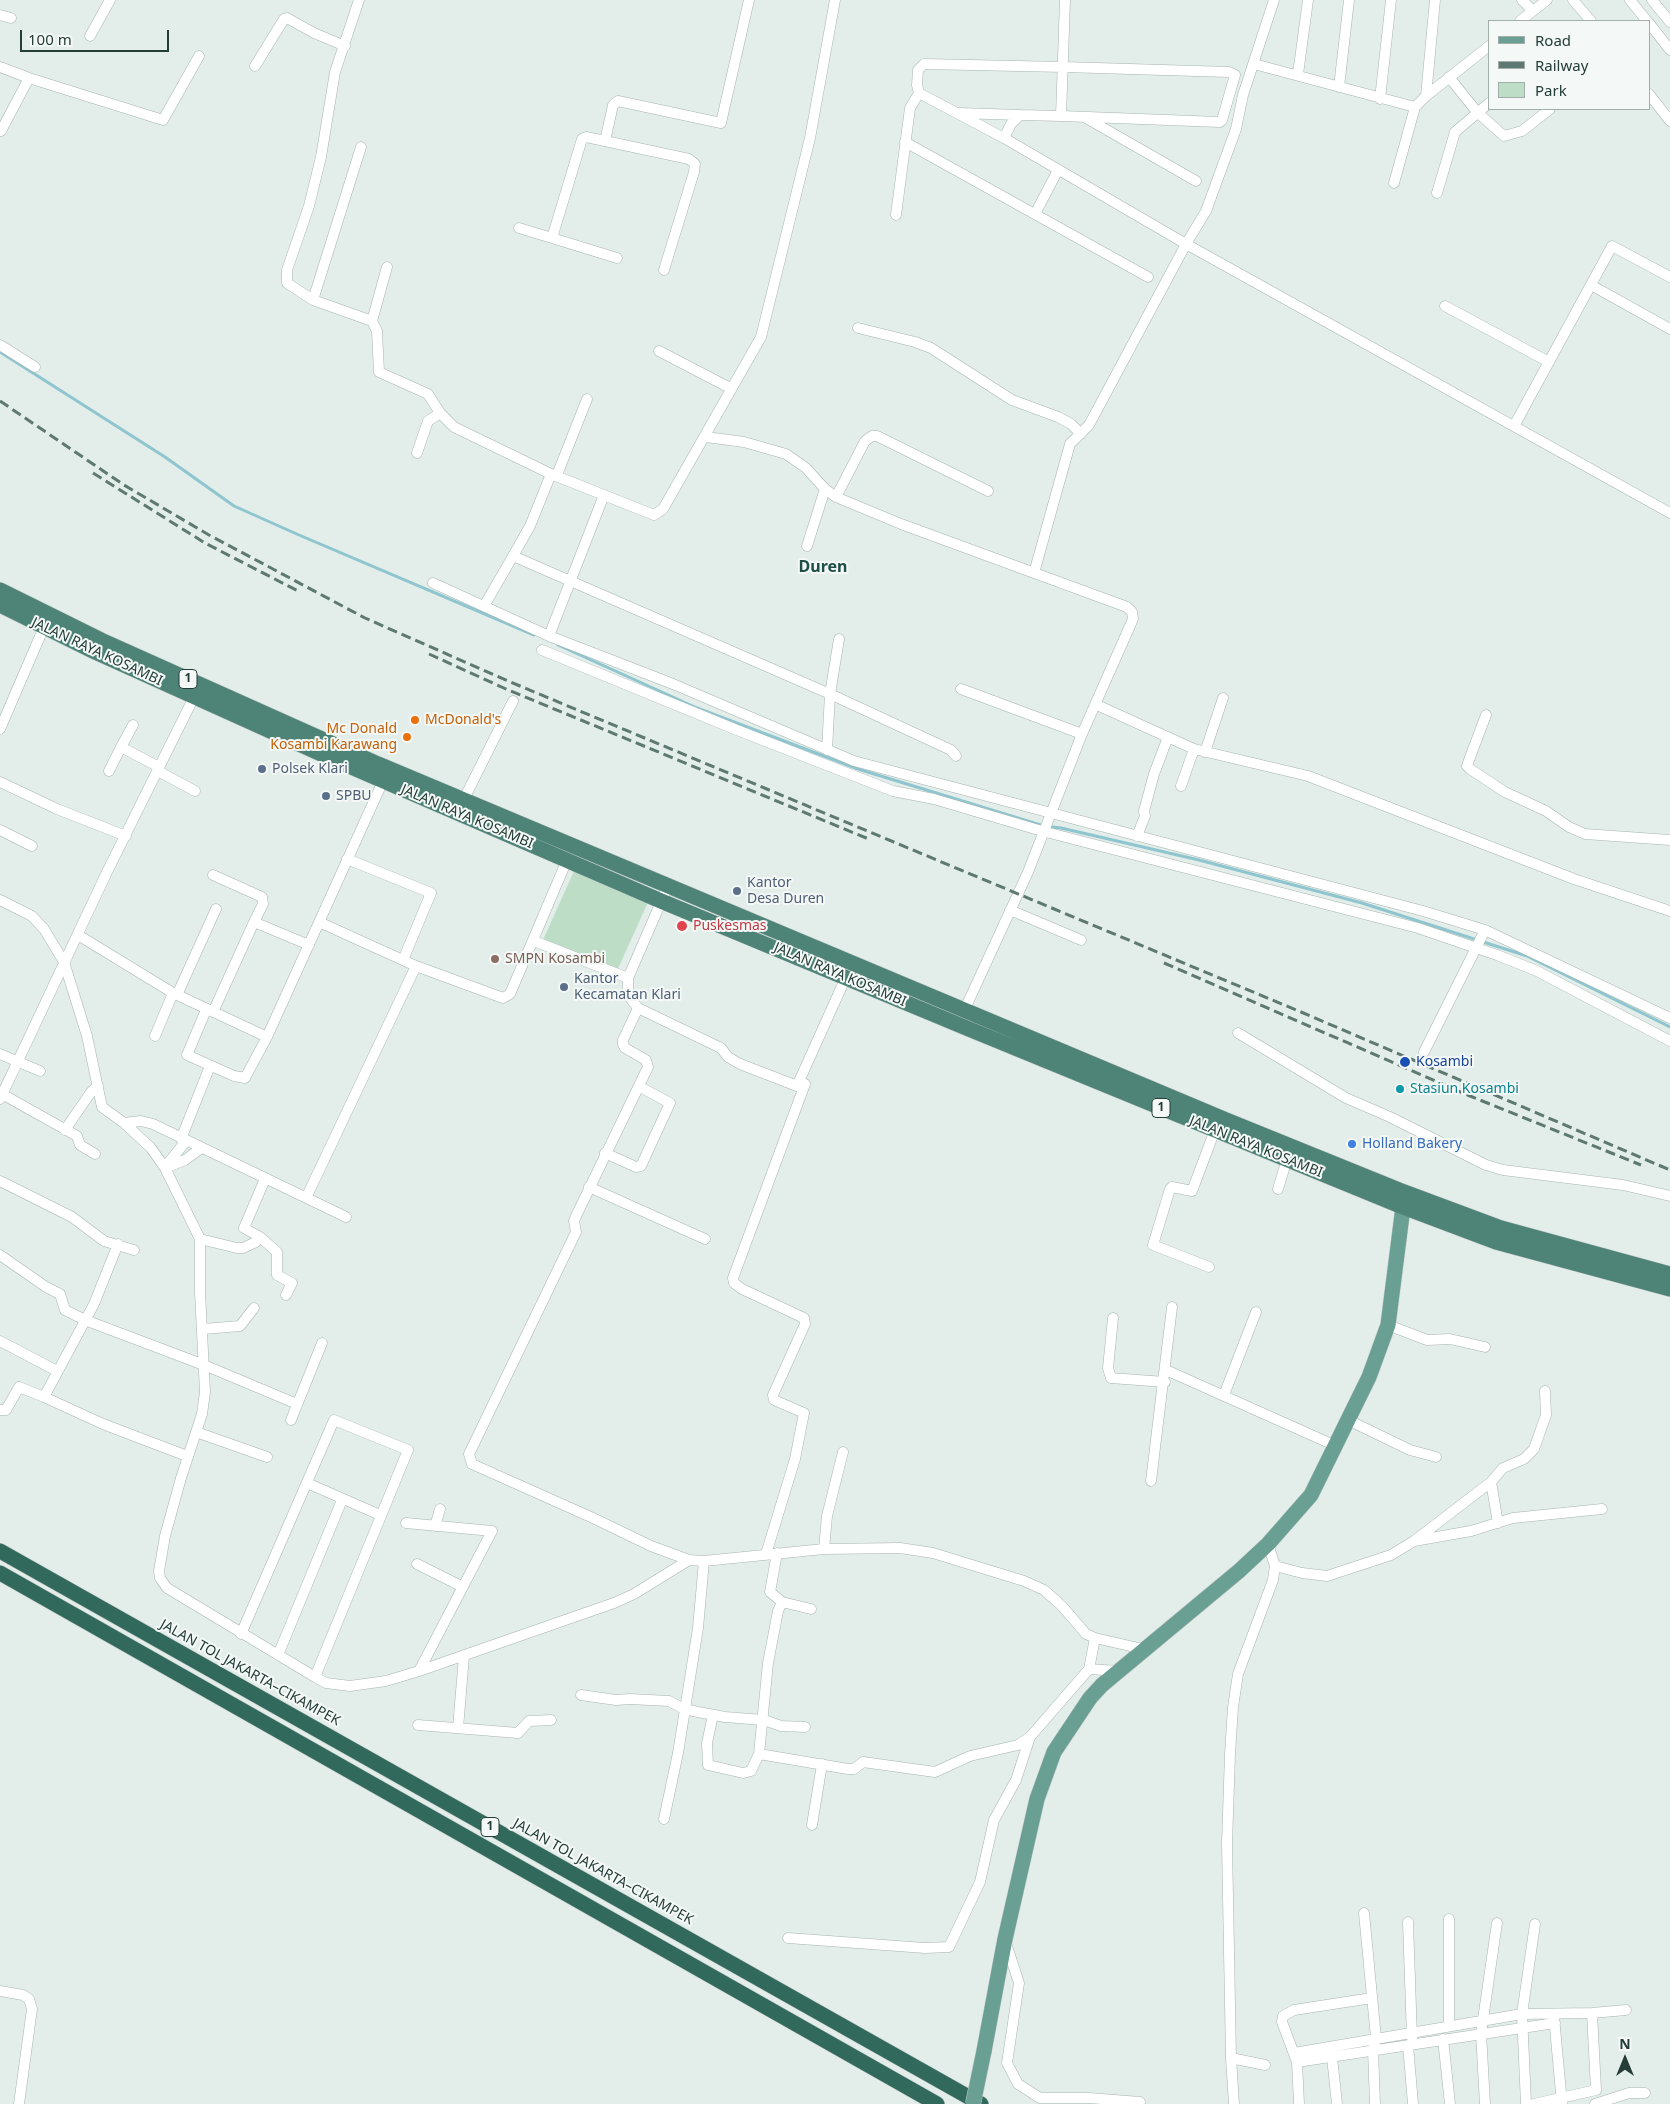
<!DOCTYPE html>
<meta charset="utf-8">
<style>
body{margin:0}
#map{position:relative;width:1670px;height:2104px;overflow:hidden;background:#e3ede9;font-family:"Noto Sans",sans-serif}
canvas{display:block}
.legend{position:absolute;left:1488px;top:20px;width:162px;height:90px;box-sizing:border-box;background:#f4f9f7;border:1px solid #a1aeaa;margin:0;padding:6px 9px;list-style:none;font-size:15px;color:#243d37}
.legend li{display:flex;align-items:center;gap:10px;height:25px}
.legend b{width:25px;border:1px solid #a1aeaa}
.north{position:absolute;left:1600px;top:2034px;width:50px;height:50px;-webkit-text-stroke:4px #f4f9f7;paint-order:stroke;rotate:0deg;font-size:14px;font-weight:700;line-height:20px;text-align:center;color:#243d37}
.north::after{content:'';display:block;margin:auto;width:18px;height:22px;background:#243d37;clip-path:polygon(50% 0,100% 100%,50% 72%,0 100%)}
.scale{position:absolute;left:20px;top:30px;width:149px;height:22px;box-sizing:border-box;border:2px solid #243d37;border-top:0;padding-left:6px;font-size:15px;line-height:18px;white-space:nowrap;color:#243d37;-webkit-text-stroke:4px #f4f9f7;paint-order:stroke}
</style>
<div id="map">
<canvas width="1670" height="2104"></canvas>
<ul class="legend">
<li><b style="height:6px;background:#6aa093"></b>Road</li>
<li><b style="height:6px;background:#5e7972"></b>Railway</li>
<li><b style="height:14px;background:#bdddc6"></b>Park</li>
</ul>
<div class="north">N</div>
<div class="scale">100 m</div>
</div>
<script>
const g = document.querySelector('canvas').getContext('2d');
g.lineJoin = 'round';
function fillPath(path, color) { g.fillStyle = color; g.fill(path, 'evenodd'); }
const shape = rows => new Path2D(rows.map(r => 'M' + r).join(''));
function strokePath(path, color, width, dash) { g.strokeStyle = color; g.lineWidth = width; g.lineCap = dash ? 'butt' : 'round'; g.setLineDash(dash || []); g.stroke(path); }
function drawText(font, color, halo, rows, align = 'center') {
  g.font = font + ' "Noto Sans",sans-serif'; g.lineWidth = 4; g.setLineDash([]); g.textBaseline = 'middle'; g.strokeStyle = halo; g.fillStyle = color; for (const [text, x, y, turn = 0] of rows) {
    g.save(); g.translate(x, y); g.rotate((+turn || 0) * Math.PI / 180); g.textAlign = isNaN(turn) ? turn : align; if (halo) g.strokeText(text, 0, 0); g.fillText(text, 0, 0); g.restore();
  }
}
const green = shape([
 [575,869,648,902,616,973,543,940]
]);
const stream = shape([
 [0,352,165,457,234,506,299,535,534,635],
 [558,645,697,708,858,769,1044,826,1061,828,1199,860,1362,903,1527,956,1670,1027]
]);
const minor = shape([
 [359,0,335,72,321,157,309,206,287,270,287,283,313,300,372,321,377,331,379,372,428,394,440,413,454,427,551,474,654,515,663,509,761,337,810,138,835,0],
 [1065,0,1061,116,1020,115,1011,124,1004,138,1186,244,1670,513],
 [1522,0,1533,11],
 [1573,0,1591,21],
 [1630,0,1647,21],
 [1652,0,1670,22],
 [0,15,11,18],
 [1520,21,1547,0],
 [1649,23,1670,50],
 [90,36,110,0],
 [1254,64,1415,107],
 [255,66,284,19,287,18,314,33,345,46],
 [0,67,29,78,163,120,199,56],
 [1298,74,1308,0],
 [1449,77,1477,112,1504,136,1522,131,1550,109],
 [1339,87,1349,0],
 [1649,94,1670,121],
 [1426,96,1435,0],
 [1380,99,1391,0],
 [959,113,1020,115],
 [1086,118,1196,181],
 [1,131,29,78],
 [1004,138,919,93,917,85,918,70,924,64,1064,67,1229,72,1235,75,1222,120,1220,122,1061,116],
 [605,141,689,159,695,164,694,172,664,270],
 [905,142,1148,277],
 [1394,183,1415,107,1426,96,1489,46],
 [1437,193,1455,132,1489,103],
 [1035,214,1058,170],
 [896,215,910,108,919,93],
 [519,228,552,238],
 [617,258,552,238,582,139,586,137,605,141,613,105,618,101,721,123,749,0],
 [1591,285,1670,329],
 [313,300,361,147],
 [1445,306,1549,362],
 [372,321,387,267],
 [858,328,915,342,931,348,1012,400,1058,417,1071,424,1081,434],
 [0,345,35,367],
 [659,351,730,388],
 [1514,426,1612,246,1670,277],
 [706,437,744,442,786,454,806,468,825,489,836,497,901,524,1127,607,1132,612,1133,619,1082,734,1028,872,964,1011],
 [417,453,428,421,440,413],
 [551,474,530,526,513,556,830,694,951,750,956,756],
 [557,475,587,399],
 [836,497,865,441,872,436,877,436,988,491],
 [807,546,825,489],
 [1034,573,1070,444,1089,425,1186,244,1206,211,1236,129,1243,95,1274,0],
 [433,583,549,636,673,684,854,761,1423,911,1485,930,1670,1018],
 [484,606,513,556],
 [549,636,604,495],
 [542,650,737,730,893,791,934,799,1042,831,1418,928,1497,955,1537,971,1670,1041],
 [961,689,1082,734],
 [1097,705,1194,749,1308,776,1574,879,1670,911],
 [1486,715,1469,760,1467,766,1470,769,1505,792,1546,811,1569,827,1585,834,1670,840],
 [0,729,44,627],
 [121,747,133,725],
 [827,750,830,694,839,639],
 [1205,752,1223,698],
 [109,771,121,747,159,767],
 [158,771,195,791],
 [0,782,57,809,126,836],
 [1181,786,1194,749],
 [464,799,513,701],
 [0,830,32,846],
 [1137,836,1145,816,1144,811,1154,774,1168,737],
 [347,859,431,893,403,960],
 [213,875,262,897,263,904,254,922],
 [668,886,628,978,628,995,638,1008,623,1040,623,1044,625,1048,646,1060,648,1067,577,1214,574,1221,576,1232,469,1454,472,1464,593,1518,651,1546,689,1560,704,1561,824,1549,900,1548,933,1553,1024,1581,1044,1590,1062,1606,1086,1634,1095,1638,1143,1649],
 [0,900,32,916,44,929,64,962,87,1036,102,1107,124,1123,151,1148,165,1168,200,1239,200,1292,205,1392,202,1414,181,1478,165,1536,159,1571,160,1578,167,1588,315,1677,326,1683,350,1686,386,1681,419,1671,614,1603,634,1594,689,1560],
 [1010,910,1081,940],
 [319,922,416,966,503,998,510,994,567,860],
 [78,935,173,993,267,1037],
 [534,941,628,978],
 [177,995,216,909],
 [638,1008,721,1048,728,1057,740,1064,797,1086,846,977],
 [206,1010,187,1055,234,1076,245,1078,267,1037,383,781],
 [213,1012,254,922,309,945],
 [1238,1033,1346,1098,1390,1117,1486,1165,1503,1170,1623,1185,1670,1196],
 [155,1036,173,993],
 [1424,1052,1485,930],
 [0,1054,40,1071],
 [2,1094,77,1136,80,1145,95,1154],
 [0,1099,107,872,194,697],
 [124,1123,141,1121,153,1124,346,1217],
 [65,1130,91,1092,98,1086],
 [181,1139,210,1066],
 [605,1153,636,1167,641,1166,670,1103,640,1087],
 [165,1167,186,1141],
 [165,1168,185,1160,200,1149],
 [0,1181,72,1217,104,1241,134,1250],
 [589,1187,705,1239],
 [1278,1189,1287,1159],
 [306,1198,416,966],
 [260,1237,277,1252,277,1275,292,1283,286,1295],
 [200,1239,237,1248,243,1248,256,1242,260,1237,244,1228,265,1179],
 [118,1244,94,1304,44,1397,103,1424,187,1456],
 [0,1255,46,1287,60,1294,65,1310,85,1320,204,1365,297,1404],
 [1209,1267,1153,1245,1170,1189,1172,1187,1192,1191,1215,1130],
 [1113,1318,1108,1368,1111,1378,1165,1382],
 [1388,1325,1427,1340,1450,1339,1485,1347],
 [203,1329,240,1326,254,1308],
 [0,1341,57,1371],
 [1166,1370,1336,1446],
 [1224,1395,1256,1312],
 [0,1410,6,1410,19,1387,44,1397],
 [291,1420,322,1343],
 [1348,1420,1410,1450,1436,1457],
 [196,1432,267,1457],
 [1151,1481,1172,1307],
 [307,1483,380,1515],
 [406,1523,492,1531,419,1671],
 [1498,1523,1491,1482,1503,1468,1524,1459,1534,1449,1546,1415,1545,1391],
 [435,1526,440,1509],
 [1414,1541,1491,1482],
 [824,1549,827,1516,843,1452],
 [777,1553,770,1592,782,1602,811,1609],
 [766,1554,795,1459,804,1413,774,1400,773,1395,805,1324,804,1318,742,1289,734,1283,733,1278,805,1084],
 [417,1564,463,1587],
 [1275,1566,1302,1573,1327,1576,1391,1555,1414,1541,1471,1531,1513,1518,1602,1509],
 [241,1634,334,1420,408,1450,315,1677],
 [278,1655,342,1500],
 [1089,1669,1095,1638],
 [581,1695,616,1700,630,1699,669,1701,684,1709,698,1712,725,1717,764,1720,781,1726,805,1727],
 [713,1715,707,1743,708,1765,743,1773,751,1771,759,1754,768,1663,778,1611,782,1602],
 [418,1725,518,1733,529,1721,551,1720],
 [458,1728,464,1656],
 [759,1754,848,1769,854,1769,863,1762,935,1772,970,1756,1018,1745,1030,1737,1089,1669,1118,1671],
 [664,1819,678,1753,698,1628,704,1561],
 [812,1825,822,1764],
 [1364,1913,1376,2038,1373,2050,1375,2104],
 [1449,1919,1449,2025],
 [1408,1922,1412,2038],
 [788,1938,925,1948,949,1947,980,1882,994,1820,1016,1780,1030,1737],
 [1005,1940,1019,1983,1007,2063,1018,2084,1040,2098,1089,2098,1140,2102],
 [0,1991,23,1995,29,1999,32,2009,19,2104],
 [1554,2017,1562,2104],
 [1443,2039,1450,2104],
 [1408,2045,1413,2104],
 [1294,2053,1522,2014,1592,2013,1626,2010],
 [1332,2057,1337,2104],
 [1231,2058,1265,2065],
 [1297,2062,1555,2023],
 [1234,2104,1231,2058,1227,1844,1230,1754,1233,1707,1238,1674,1273,1580,1275,1566,1268,1544],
 [1299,2104,1297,2062,1282,2022,1283,2016,1294,2010,1372,1998],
 [1485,2104,1481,2033,1497,1923],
 [1526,2104,1522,2014,1535,1924],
 [1534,2104,1596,2090,1592,2013],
 [1595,2104,1629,2093,1645,2093]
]);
const primary = shape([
 [984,2051,1005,1939,1037,1799,1054,1752,1090,1698,1102,1685,1239,1571,1268,1544,1311,1495,1369,1377,1388,1325,1403,1207]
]);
const trunk = shape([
 [0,590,101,640,378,764,1226,1120,1399,1190,1501,1228,1670,1274],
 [0,605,95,652,321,754,661,901,969,1029,1403,1207,1496,1242,1670,1289]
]);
const motorway = shape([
 [0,1551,981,2104],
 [0,1573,937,2104]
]);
const rail = shape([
 [0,401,124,485,209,535,365,618,508,681,1301,1012,1670,1170],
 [93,473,205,543,298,591],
 [429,654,506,689,871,840],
 [1164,963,1470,1096,1641,1165]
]);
const primaryBridge = shape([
 [973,2104,984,2051]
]);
const markers = [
 [415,720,5,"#e8710a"],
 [407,737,5,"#e8710a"],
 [262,769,5,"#5c6f8a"],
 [326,796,5,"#5c6f8a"],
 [737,891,5,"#5c6f8a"],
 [682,926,6,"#e0444e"],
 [495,959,5,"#8d6e63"],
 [564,987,5,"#5c6f8a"],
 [1405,1062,6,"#1a4fb4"],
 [1400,1089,5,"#0f9aa8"],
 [1352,1144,5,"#3f7fe0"]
];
const shields = [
 [188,679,18],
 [1161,1108,18],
 [490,1827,18]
];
const shieldNames = [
 ["1",188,679],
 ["1",1161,1108],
 ["1",490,1827]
];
const streetNames = [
 ["JALAN RAYA KOSAMBI",97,652,25],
 ["JALAN RAYA KOSAMBI",467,817,23],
 ["JALAN RAYA KOSAMBI",840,975,23],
 ["JALAN RAYA KOSAMBI",1256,1147,22],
 ["JALAN TOL JAKARTA–CIKAMPEK",250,1673,29],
 ["JALAN TOL JAKARTA–CIKAMPEK",603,1872,29]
];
const foodNames = [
 ["McDonald's",425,720],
 ["Mc Donald",397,729,"right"],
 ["Kosambi Karawang",397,745,"right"]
];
const serviceNames = [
 ["Polsek Klari",272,769],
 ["SPBU",336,796],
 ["Kantor",747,883],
 ["Desa Duren",747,899],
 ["Kantor",574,979],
 ["Kecamatan Klari",574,995]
];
const healthNames = [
 ["Puskesmas",693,926]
];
const educationNames = [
 ["SMPN Kosambi",505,959]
];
const transitNames = [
 ["Kosambi",1416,1062]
];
const cultureNames = [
 ["Stasiun Kosambi",1410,1089]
];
const shopNames = [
 ["Holland Bakery",1362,1144]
];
const quarterNames = [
 ["Duren",823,567]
];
fillPath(green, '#bdddc6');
strokePath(stream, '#8ec5cf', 3);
strokePath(minor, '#a6b5b0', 11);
strokePath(primary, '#c2c9c7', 16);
strokePath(trunk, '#c2c9c7', 16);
strokePath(motorway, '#c2c9c7', 16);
strokePath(minor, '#fff', 10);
strokePath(primary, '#6aa093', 15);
strokePath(trunk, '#4e8478', 15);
strokePath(motorway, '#31695d', 15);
strokePath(rail, '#5e7972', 3, [10, 5]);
strokePath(primaryBridge, '#c2c9c7', 16, []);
strokePath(primaryBridge, '#6aa093', 15);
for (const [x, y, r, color] of markers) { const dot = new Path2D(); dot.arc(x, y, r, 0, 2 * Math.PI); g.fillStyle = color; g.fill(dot); strokePath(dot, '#f4f9f7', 2); }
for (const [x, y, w] of shields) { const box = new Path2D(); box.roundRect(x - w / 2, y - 9.5, w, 19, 4); g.fillStyle = '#f4f9f7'; g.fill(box); strokePath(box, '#243d37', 1); }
drawText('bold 12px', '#243d37', null, shieldNames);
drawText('14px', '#243d37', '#f4f9f7', streetNames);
drawText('14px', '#c56008', '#f4f9f7', foodNames, 'left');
drawText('14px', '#4e5e75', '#f4f9f7', serviceNames, 'left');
drawText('14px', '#be3a42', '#f4f9f7', healthNames, 'left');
drawText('14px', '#785e54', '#f4f9f7', educationNames, 'left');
drawText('14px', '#164399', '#f4f9f7', transitNames, 'left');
drawText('14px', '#0d838f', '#f4f9f7', cultureNames, 'left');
drawText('14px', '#366cbe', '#f4f9f7', shopNames, 'left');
drawText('bold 16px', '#204f44', '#f4f9f7', quarterNames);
</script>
